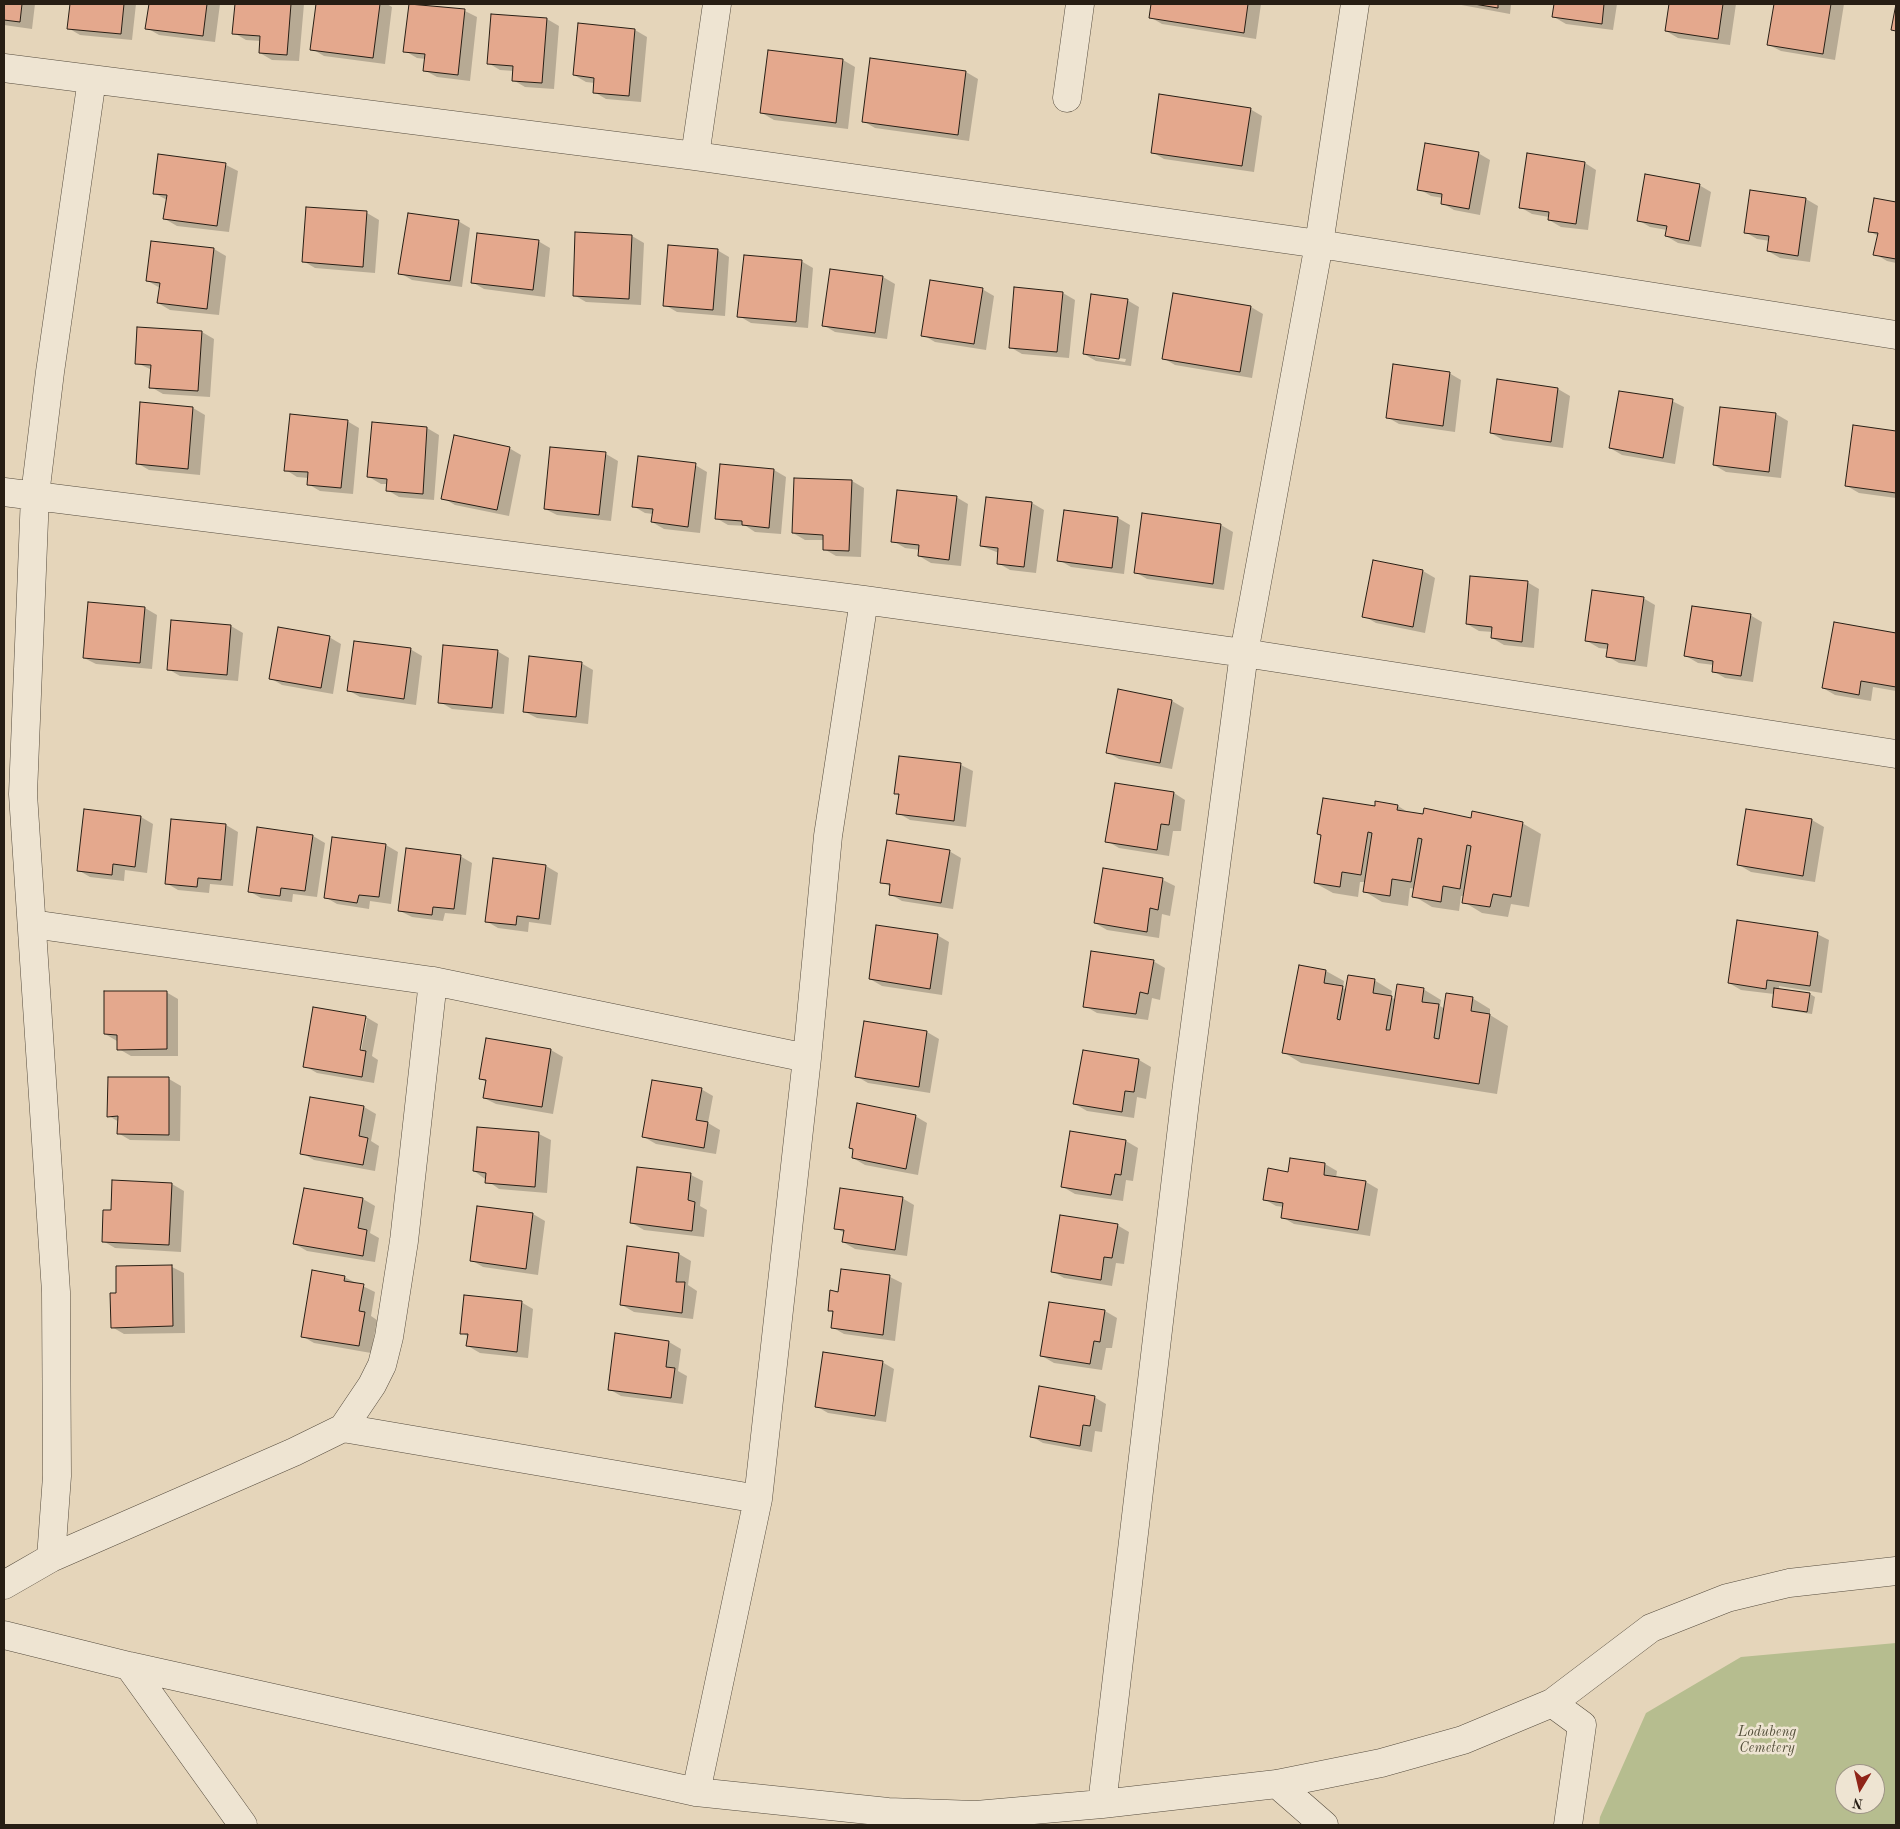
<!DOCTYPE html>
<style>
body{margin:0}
#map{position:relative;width:1900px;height:1829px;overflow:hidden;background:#e5d5ba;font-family:"Old Standard TT",serif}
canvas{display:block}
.frame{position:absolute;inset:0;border:5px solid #271e14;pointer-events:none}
.north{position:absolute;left:1835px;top:1764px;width:50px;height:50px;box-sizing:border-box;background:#eee4d2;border:1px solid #9e9586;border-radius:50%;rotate:189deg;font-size:14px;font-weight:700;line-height:20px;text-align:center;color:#271e14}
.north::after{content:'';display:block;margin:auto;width:18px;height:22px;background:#8f2418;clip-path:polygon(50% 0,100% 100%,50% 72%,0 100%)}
</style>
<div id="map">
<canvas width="1900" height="1829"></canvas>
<div class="frame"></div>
<div class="north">N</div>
</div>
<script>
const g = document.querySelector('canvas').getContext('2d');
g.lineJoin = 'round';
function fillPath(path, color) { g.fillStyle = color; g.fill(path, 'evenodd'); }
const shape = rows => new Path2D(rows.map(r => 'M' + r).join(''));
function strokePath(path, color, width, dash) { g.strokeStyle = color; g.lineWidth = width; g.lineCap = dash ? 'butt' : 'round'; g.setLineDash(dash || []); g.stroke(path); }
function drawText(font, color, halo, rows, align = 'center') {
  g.font = font + ' "Old Standard TT",serif'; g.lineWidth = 5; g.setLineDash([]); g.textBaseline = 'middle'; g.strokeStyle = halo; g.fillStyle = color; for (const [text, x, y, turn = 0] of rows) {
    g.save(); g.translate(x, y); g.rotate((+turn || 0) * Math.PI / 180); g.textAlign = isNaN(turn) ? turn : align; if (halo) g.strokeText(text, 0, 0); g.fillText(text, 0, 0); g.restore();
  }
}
const green = shape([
 [1896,1643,1896,1825,1599,1825,1600,1817,1646,1713,1741,1657],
 [1845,1774,1875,1774,1875,1804,1845,1804]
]);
const shadow = shape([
 [4,4,35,4,32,29,4,25],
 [71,4,136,4,132,40,80,35,68,28],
 [150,4,220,4,215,42,159,35,147,28],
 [236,4,304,4,299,61,272,60,260,53,261,41,246,40,234,33],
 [317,4,387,4,392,7,385,64,324,56,312,49],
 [1152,4,1261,4,1256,39,1162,24,1150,17],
 [1456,4,1511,4,1510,14],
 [1555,4,1617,4,1613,30,1566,24,1554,17],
 [1670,4,1736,4,1730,45,1678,38,1666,31],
 [1775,4,1844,4,1835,60,1781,51,1769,45],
 [465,11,477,17,470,81,437,77,424,70,426,59,417,58,405,51],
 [492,15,547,19,559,26,554,89,525,87,513,80,514,71,500,70,488,63],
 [635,30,647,37,641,102,606,99,594,92,595,83,586,82,574,75],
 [769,51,843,60,855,67,848,129,774,120,762,113],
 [966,72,978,79,969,141,875,128,863,121],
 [1250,109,1262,116,1254,172,1164,159,1152,152],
 [1478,153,1490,160,1480,215,1454,210,1442,203,1443,198,1431,196,1419,189],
 [159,156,226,165,238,171,229,232,177,226,165,219,167,200,154,193],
 [1585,163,1596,170,1588,230,1561,227,1549,220,1549,217,1532,214,1520,207],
 [1699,185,1711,192,1701,247,1678,243,1666,236,1667,230,1650,227,1638,220],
 [1751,192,1806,199,1818,206,1810,262,1780,258,1768,251,1770,241,1757,239,1745,232],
 [1875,199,1896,203,1896,263,1887,261,1875,254,1878,236,1869,231],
 [367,213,379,220,375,273,315,268,303,261],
 [458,221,470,228,462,287,412,280,400,273],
 [632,236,644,243,641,305,586,302,574,295],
 [538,241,550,248,545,297,484,289,472,282],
 [214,249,226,256,219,315,170,310,158,303,160,288,148,281],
 [717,250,729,257,725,316,677,312,665,305],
 [801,261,813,268,808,328,751,323,739,316],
 [883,277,895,284,887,339,835,332,823,325],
 [982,289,994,296,986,350,935,342,923,335],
 [1015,289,1063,293,1075,300,1069,358,1022,354,1010,347],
 [1174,294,1251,307,1263,314,1252,378,1175,365,1163,358],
 [1127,300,1139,307,1131,366,1096,361,1084,354],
 [1095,355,1126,359,1125,362,1095,357],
 [202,332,214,339,210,397,163,394,151,387,152,370,137,363],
 [1449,373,1461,380,1455,432,1399,424,1387,417],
 [1498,381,1558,389,1570,396,1563,448,1503,440,1491,433],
 [1672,401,1684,407,1675,464,1622,455,1610,448],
 [141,403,193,408,205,415,200,475,149,470,137,463],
 [1776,414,1788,421,1781,478,1726,472,1714,465],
 [347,421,359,428,353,494,320,491,308,484,309,478,297,477,286,470],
 [373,424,427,428,439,435,434,500,399,497,387,490,388,484,381,484,369,477],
 [1854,427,1896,433,1896,498,1859,493,1847,486],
 [509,448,521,455,509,516,455,505,443,498],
 [552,448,606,454,618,461,611,521,557,515,545,509],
 [695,465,707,472,700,533,664,529,652,522,653,514,645,513,633,506],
 [774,470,786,477,781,534,755,532,746,526,728,525,716,518],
 [796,479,852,481,864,488,861,557,836,556,824,549,824,540,805,540,793,533],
 [956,497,968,504,961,566,931,563,919,556,920,550,905,548,893,541],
 [1032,503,1044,510,1036,573,1010,570,998,563,999,553,981,546],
 [1065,511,1118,518,1130,525,1124,574,1071,567,1059,560],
 [1221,525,1233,532,1224,590,1147,579,1135,572],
 [1374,561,1423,571,1435,578,1425,633,1376,623,1364,616],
 [1527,582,1539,589,1534,648,1504,645,1492,638,1493,632,1479,631,1467,624],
 [1643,598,1655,605,1647,667,1619,663,1607,656,1608,649,1599,648,1587,641],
 [145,608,157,615,152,669,96,664,84,658],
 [1750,615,1762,622,1753,682,1725,678,1713,671,1714,665,1698,663,1686,656],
 [1835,624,1896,634,1896,691,1873,687,1871,701,1835,695,1823,688],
 [231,626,243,633,238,681,180,676,168,669],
 [329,637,341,644,333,694,282,685,270,678],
 [410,649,422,656,416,705,360,697,348,690],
 [497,651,509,658,504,714,452,709,440,702],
 [581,663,593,670,588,724,537,718,525,712],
 [1119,690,1172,701,1184,708,1172,769,1119,759,1107,752],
 [900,757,961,765,973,771,966,827,910,820,898,813,900,796,895,793],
 [1174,793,1185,800,1181,831,1173,831,1169,856,1119,848,1107,841],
 [1376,803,1398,806,1411,814,1522,823,1541,834,1529,907,1511,904,1508,917,1482,913,1464,902,1465,896,1461,896,1459,911,1432,907,1414,896,1415,889,1410,888,1408,906,1382,902,1364,891,1365,882,1360,882,1358,897,1333,893,1315,883,1322,836,1318,833,1376,808],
 [141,817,153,824,147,873,125,870,124,881,90,877,78,870],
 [172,820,226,825,238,832,233,886,210,884,209,893,178,890,166,883],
 [1812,820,1824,827,1815,882,1751,872,1739,865],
 [313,836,325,843,317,897,293,894,292,902,261,898,249,891],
 [386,845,398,852,391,904,370,901,369,909,337,904,325,897],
 [949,851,961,858,953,909,902,901,890,894,891,887,882,882],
 [460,856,472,863,466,915,445,913,443,921,412,917,400,911],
 [546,866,558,873,551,925,529,922,528,932,498,928,486,921],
 [1163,880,1175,886,1170,916,1162,914,1159,938,1107,930,1095,923],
 [1817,934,1829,940,1822,993,1779,986,1779,990,1810,994,1815,997,1812,1014,1779,1009,1773,1006,1774,994,1741,990,1729,983],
 [937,935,949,942,942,995,882,986,870,979],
 [1153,961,1165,968,1160,1000,1152,998,1148,1020,1097,1013,1085,1006],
 [1300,967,1326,971,1344,981,1343,988,1347,990,1374,980,1392,991,1391,997,1396,1000,1423,989,1441,1000,1440,1006,1445,1009,1472,998,1490,1009,1490,1015,1508,1026,1497,1094,1301,1063,1283,1052],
 [166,992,178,999,178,1056,131,1056,119,1049,117,1041,105,1034],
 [314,1008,366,1017,378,1024,372,1056,378,1060,374,1083,317,1073,305,1066],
 [364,1019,367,1019,360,1057,358,1056],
 [865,1022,927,1032,939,1039,930,1093,868,1083,856,1076],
 [487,1040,551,1050,563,1057,553,1114,496,1104,484,1098,487,1082,480,1079],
 [1139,1060,1151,1067,1146,1099,1137,1097,1134,1118,1087,1111,1075,1104],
 [169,1079,181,1086,180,1141,130,1140,118,1133,119,1122,109,1116],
 [701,1089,713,1096,708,1123,720,1130,716,1154,656,1144,644,1137],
 [364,1107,376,1114,371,1141,379,1146,375,1171,314,1160,302,1153],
 [915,1116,927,1123,918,1175,865,1165,853,1158],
 [478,1129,539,1134,551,1140,547,1193,499,1189,474,1171],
 [1071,1132,1126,1141,1138,1148,1133,1181,1126,1180,1123,1201,1075,1194,1063,1187],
 [1325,1164,1337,1171,1336,1178,1366,1182,1378,1189,1370,1236,1294,1224,1282,1217,1284,1207,1276,1206,1264,1199,1289,1173],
 [691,1175,703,1181,700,1206,707,1210,704,1237,644,1230,632,1223],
 [172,1184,184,1191,181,1252,115,1248,103,1241,112,1211],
 [305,1189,363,1199,375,1206,370,1233,379,1238,375,1262,307,1251,295,1244],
 [902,1198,914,1205,907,1256,855,1249,843,1242,844,1233,836,1228],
 [478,1207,533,1214,545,1221,538,1275,483,1267,471,1260],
 [1117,1225,1129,1232,1124,1264,1116,1263,1112,1286,1064,1278,1052,1271],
 [679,1254,691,1261,688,1285,697,1291,693,1319,634,1312,622,1305],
 [172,1267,184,1273,185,1333,124,1334,112,1327,117,1294],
 [842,1270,890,1277,902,1283,895,1341,844,1334,832,1327,834,1313,829,1310,839,1293],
 [344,1277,375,1292,371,1316,377,1320,371,1353,314,1343,302,1336],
 [521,1302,533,1309,528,1358,480,1353,468,1346,469,1337,462,1333],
 [1105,1311,1117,1318,1112,1348,1106,1348,1102,1370,1054,1363,1042,1356],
 [669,1342,681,1349,678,1371,687,1376,683,1404,621,1396,609,1389],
 [882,1362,894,1369,886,1422,828,1413,816,1406],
 [1094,1397,1106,1404,1102,1432,1095,1431,1092,1452,1043,1443,1031,1436]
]);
const building = shape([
 [4,4,22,4,20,22,4,20,4,4],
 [70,4,124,4,121,34,67,29,70,4],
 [149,4,207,4,203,36,145,29,149,4],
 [235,4,291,4,287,55,259,53,260,36,232,34,235,4],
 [316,4,380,4,373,58,310,50,316,4],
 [409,4,465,9,458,75,423,71,425,54,403,52,409,4],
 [1151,4,1248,4,1244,33,1149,18,1151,4],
 [1474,4,1498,4,1498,8,1474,4],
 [1554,4,1604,4,1602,24,1552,17,1554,4],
 [1669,4,1723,4,1718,39,1665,31,1669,4],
 [1774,4,1831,4,1823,54,1767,45,1774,4],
 [1896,4,1896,31,1891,30,1896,4],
 [491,14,547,18,542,83,512,81,513,66,487,64,491,14],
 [578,23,635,29,629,96,593,93,594,78,573,75,578,23],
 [768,50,843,59,836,123,760,113,768,50],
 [870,58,966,71,958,135,862,122,870,58],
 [1159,94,1251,108,1242,166,1151,153,1159,94],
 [1425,143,1479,152,1469,209,1441,204,1442,194,1417,190,1425,143],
 [1527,153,1585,162,1576,224,1548,220,1549,212,1519,208,1527,153],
 [158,154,226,163,217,226,163,219,167,195,153,194,158,154],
 [1645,174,1700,184,1689,241,1665,236,1667,226,1637,221,1645,174],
 [1750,190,1806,198,1798,256,1767,251,1769,236,1744,233,1750,190],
 [1874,198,1896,202,1896,259,1873,255,1878,233,1868,232,1874,198],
 [306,207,367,211,363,267,302,262,306,207],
 [408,213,459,220,450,281,398,274,408,213],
 [575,232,632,235,629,299,573,296,575,232],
 [477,233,539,240,533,290,471,283,477,233],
 [151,241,214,248,207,309,157,303,160,283,146,281,151,241],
 [668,245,718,249,713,310,663,306,668,245],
 [744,255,802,260,796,322,737,317,744,255],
 [830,269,883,276,875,333,822,326,830,269],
 [930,280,983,288,974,344,921,336,930,280],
 [1014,287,1063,292,1057,352,1009,348,1014,287],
 [1173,293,1251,306,1240,372,1162,359,1173,293],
 [1091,294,1128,299,1119,359,1083,354,1091,294],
 [137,327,202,331,198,391,149,388,151,365,135,364,137,327],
 [1393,364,1450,372,1443,426,1386,418,1393,364],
 [1497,379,1558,388,1551,442,1490,433,1497,379],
 [1619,391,1673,399,1663,458,1609,448,1619,391],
 [140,402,193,407,188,469,136,464,140,402],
 [1720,407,1776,413,1769,472,1713,465,1720,407],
 [290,414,348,420,341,488,307,485,308,472,284,471,290,414],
 [372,422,427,427,423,494,386,491,387,479,367,477,372,422],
 [1853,425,1896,431,1896,493,1845,486,1853,425],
 [454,435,510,447,497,510,441,499,454,435],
 [550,447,606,452,599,515,544,509,550,447],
 [638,456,696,463,688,527,651,522,653,509,632,507,638,456],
 [720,464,774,469,769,528,742,525,742,521,715,519,720,464],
 [794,478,852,480,849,551,823,550,823,535,792,533,794,478],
 [897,490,957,496,949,560,918,556,919,545,891,542,897,490],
 [986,497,1032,502,1024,567,997,564,998,548,980,546,986,497],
 [1064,510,1118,517,1112,568,1057,561,1064,510],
 [1142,513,1221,524,1213,584,1134,573,1142,513],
 [1373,560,1423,570,1413,627,1362,617,1373,560],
 [1470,576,1528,581,1522,642,1491,638,1492,627,1466,624,1470,576],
 [1592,590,1644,597,1635,661,1606,657,1608,644,1585,641,1592,590],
 [88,602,145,607,140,663,83,658,88,602],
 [1692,606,1751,614,1741,676,1712,672,1713,661,1684,656,1692,606],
 [171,620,231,625,227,675,167,670,171,620],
 [1834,622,1896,633,1896,687,1861,681,1859,695,1822,688,1834,622],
 [278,627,330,636,321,688,269,679,278,627],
 [354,641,411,648,404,699,347,691,354,641],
 [443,645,498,650,492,708,438,703,443,645],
 [529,656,582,662,576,717,523,712,529,656],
 [1118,689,1172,700,1160,763,1106,753,1118,689],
 [899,756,961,763,954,821,896,814,899,794,894,794,899,756],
 [1115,783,1174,792,1169,825,1161,824,1157,850,1105,842,1115,783],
 [1323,798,1375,806,1375,801,1398,805,1397,810,1423,814,1424,808,1471,818,1472,811,1523,822,1511,897,1493,894,1490,907,1462,903,1471,846,1467,845,1460,889,1443,886,1441,902,1412,897,1422,839,1418,838,1411,882,1392,879,1390,896,1363,892,1372,833,1368,832,1361,875,1342,872,1340,887,1314,883,1321,835,1317,834,1323,798],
 [84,809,141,816,135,867,113,864,112,875,77,871,84,809],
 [1746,809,1812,819,1803,876,1737,865,1746,809],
 [171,819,226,824,221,880,198,878,197,887,165,884,171,819],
 [257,827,313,835,305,891,281,888,280,896,248,892,257,827],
 [332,837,386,844,379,897,359,895,357,903,324,898,332,837],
 [887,840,950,850,941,903,889,895,890,884,880,883,887,840],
 [406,848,461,855,454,909,433,907,432,915,398,911,406,848],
 [493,858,546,865,539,919,517,916,516,925,485,922,493,858],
 [1103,868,1163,878,1158,910,1150,908,1147,932,1094,923,1103,868],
 [1737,920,1818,932,1810,986,1767,980,1766,989,1728,983,1737,920],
 [876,925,938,934,930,989,869,979,876,925],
 [1091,951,1154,960,1148,994,1140,992,1136,1014,1083,1007,1091,951],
 [1299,965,1326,970,1324,983,1343,986,1337,1019,1340,1020,1348,975,1375,979,1373,993,1392,996,1386,1030,1390,1030,1397,984,1424,988,1422,1002,1439,1004,1434,1038,1439,1039,1446,993,1473,997,1471,1011,1490,1014,1479,1084,1282,1053,1299,965],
 [1774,988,1810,993,1807,1012,1772,1007,1774,988],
 [104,991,167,991,167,1049,117,1050,117,1035,104,1034,104,991],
 [313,1007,366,1016,360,1050,366,1051,362,1077,303,1067,313,1007],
 [864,1021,927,1031,919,1087,855,1077,864,1021],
 [486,1038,551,1049,542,1107,483,1098,486,1080,479,1079,486,1038],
 [1083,1050,1139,1059,1134,1092,1125,1091,1122,1112,1073,1104,1083,1050],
 [108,1077,169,1077,169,1135,117,1134,118,1116,107,1117,108,1077],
 [652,1080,702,1088,696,1120,708,1122,704,1148,642,1137,652,1080],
 [310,1097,364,1106,359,1136,368,1138,363,1165,300,1154,310,1097],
 [857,1103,916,1115,906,1169,852,1158,853,1149,849,1148,857,1103],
 [477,1127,539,1132,535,1187,485,1183,486,1173,473,1171,477,1127],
 [1070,1131,1126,1140,1121,1175,1115,1174,1111,1195,1061,1187,1070,1131],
 [1290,1158,1325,1163,1324,1175,1366,1181,1358,1230,1281,1218,1283,1203,1263,1200,1268,1168,1288,1172,1290,1158],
 [637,1167,691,1173,688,1200,695,1202,692,1231,630,1223,637,1167],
 [112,1180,172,1183,169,1245,102,1242,103,1210,111,1210,112,1180],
 [304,1188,363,1198,358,1228,367,1230,363,1256,293,1244,304,1188],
 [840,1188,903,1197,895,1250,842,1242,844,1230,834,1229,840,1188],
 [477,1206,533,1213,526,1269,470,1261,477,1206],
 [1060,1215,1118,1224,1112,1258,1104,1257,1101,1280,1051,1272,1060,1215],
 [627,1246,679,1253,676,1282,685,1282,682,1313,620,1305,627,1246],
 [172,1265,173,1326,111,1328,110,1293,116,1293,116,1266,172,1265],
 [841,1269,890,1275,883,1335,831,1328,833,1311,828,1311,830,1290,838,1292,841,1269],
 [312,1270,345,1276,344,1281,364,1284,359,1311,365,1312,359,1346,301,1337,312,1270],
 [464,1295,522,1301,517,1352,466,1346,468,1334,460,1334,464,1295],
 [1049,1302,1105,1310,1100,1342,1094,1341,1090,1364,1040,1356,1049,1302],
 [615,1333,669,1341,666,1367,675,1368,671,1398,608,1390,615,1333],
 [823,1352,883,1361,875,1416,815,1407,823,1352],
 [1039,1386,1095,1396,1090,1426,1083,1425,1080,1446,1030,1437,1039,1386]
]);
const minor = shape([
 [4,68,695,156,1319,244,1896,335],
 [1067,98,1080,4],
 [695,156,717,4],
 [4,492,864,600,1244,653,1896,754],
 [32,924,433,981,807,1058],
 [343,1428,758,1499],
 [51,1558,57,1476,56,1292,23,794,35,495,50,372,92,79],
 [4,1585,51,1558,294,1452,343,1428,372,1385,382,1365,389,1337,404,1241,433,981],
 [4,1635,129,1666,696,1792,888,1812,976,1815,1102,1804,1277,1784,1381,1763,1463,1740,1552,1703,1651,1628,1727,1598,1789,1583,1896,1571],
 [129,1666,243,1825],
 [1552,1703,1582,1725,1568,1825],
 [1277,1784,1324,1825],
 [696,1792,758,1499,807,1058,828,836,864,600],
 [1102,1804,1186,1093,1244,653,1319,244,1355,4]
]);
const parkNames = [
 ["Lodubeng",1767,1732],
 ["Cemetery",1767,1748]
];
fillPath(green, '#b6bd8f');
fillPath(shadow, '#0003');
fillPath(building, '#e4a88d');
strokePath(building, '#271e14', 1);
strokePath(minor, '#564c3e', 29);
strokePath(minor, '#eee4d2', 28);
drawText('italic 14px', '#524e39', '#eee4d2', parkNames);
</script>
